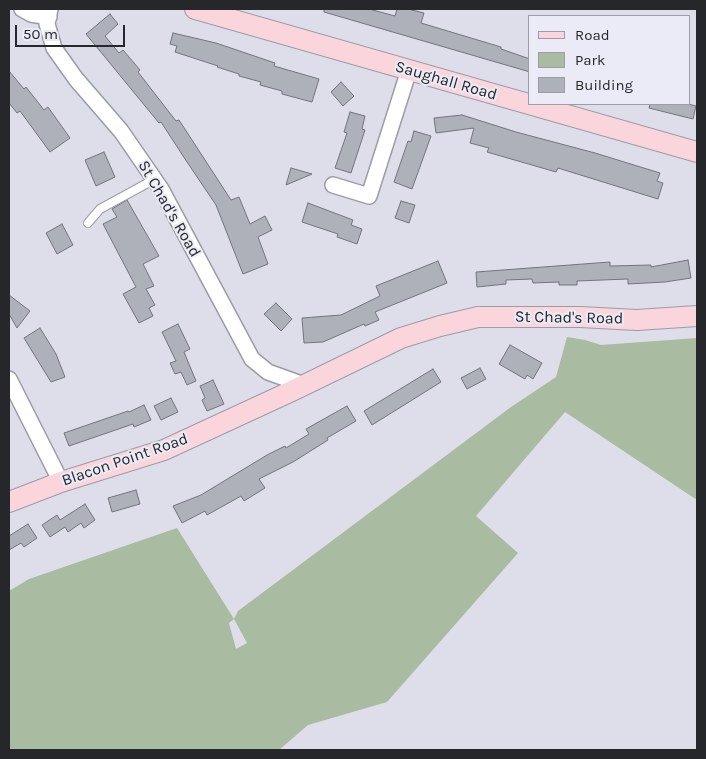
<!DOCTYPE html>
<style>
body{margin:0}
#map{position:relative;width:706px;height:759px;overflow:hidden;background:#dddee9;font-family:Karla,sans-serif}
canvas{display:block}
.frame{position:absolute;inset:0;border:10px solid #26272b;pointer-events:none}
.legend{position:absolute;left:528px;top:15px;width:162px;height:90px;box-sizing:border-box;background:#eaebf6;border:1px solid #9c9da5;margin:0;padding:6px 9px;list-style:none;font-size:15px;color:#26272b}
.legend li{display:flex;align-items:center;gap:10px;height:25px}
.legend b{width:25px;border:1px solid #9c9da5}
.scale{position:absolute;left:15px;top:25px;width:110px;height:22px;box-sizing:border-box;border:2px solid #26272b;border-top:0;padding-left:6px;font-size:15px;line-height:18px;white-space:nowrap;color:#26272b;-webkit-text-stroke:4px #eaebf6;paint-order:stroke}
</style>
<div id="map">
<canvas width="706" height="759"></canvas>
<div class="frame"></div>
<ul class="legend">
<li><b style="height:6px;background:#fbd5dc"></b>Road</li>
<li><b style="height:14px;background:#a9bba1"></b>Park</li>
<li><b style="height:14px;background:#aeb0ba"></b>Building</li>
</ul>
<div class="scale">50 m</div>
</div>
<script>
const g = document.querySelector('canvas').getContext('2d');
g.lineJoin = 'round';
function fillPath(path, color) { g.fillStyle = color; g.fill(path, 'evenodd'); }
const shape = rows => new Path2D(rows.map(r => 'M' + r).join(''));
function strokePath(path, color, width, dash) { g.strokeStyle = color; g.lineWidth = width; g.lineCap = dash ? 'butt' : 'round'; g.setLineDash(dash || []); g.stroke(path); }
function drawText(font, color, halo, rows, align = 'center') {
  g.font = font + ' Karla,sans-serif'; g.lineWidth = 4; g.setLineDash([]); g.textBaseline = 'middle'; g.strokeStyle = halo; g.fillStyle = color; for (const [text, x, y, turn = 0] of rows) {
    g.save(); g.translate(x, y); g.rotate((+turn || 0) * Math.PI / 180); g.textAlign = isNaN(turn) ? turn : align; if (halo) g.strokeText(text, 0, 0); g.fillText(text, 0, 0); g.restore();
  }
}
const green = shape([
 [567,337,585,340,601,345,697,338,697,500,565,412,476,516,518,553,387,702,308,725,279,750,9,750,9,591,29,579,177,528,234,619,238,611,511,407,556,377],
 [234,619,247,643,236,649,229,623]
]);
const building = shape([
 [324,9,369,9,395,16,397,9,408,9,424,13,421,23,501,47,501,49,530,59,530,72,324,12,324,9],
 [110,14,118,24,105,36,119,53,123,50,140,70,138,72,176,121,179,120,231,200,239,197,250,224,265,216,272,230,258,237,268,264,243,274,216,205,185,159,161,122,159,123,86,34,110,14],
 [173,33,216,43,275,63,274,66,319,79,312,102,282,94,282,91,260,85,261,82,239,76,239,74,217,67,218,66,175,52,177,46,170,44,173,33],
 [9,71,24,89,26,87,44,110,48,107,70,138,50,152,20,111,17,113,9,103,9,71],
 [341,82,354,96,343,106,331,92,341,82],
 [650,104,688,104,696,106,693,119,649,108,650,104],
 [350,112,365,116,362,129,365,130,351,173,335,168,347,133,344,132,350,112],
 [462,115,516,132,595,153,660,173,657,181,663,183,658,199,558,168,556,172,487,152,489,148,470,143,474,128,436,133,434,118,462,115],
 [414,131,431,136,412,189,394,182,408,141,411,142,414,131],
 [104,152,115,177,96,186,85,160,104,152],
 [291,168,312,174,286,185,291,168],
 [127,200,159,256,143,264,154,286,146,289,155,305,149,308,153,316,139,323,123,294,136,287,103,224,117,217,112,209,127,200],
 [401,201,415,205,409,223,395,218,401,201],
 [308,203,353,220,351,225,362,229,357,244,337,237,338,234,302,222,308,203],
 [62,224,73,245,57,254,46,233,62,224],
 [688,260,691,278,665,282,628,284,628,279,577,281,577,285,559,285,559,282,533,283,532,279,506,280,506,284,477,287,476,272,610,262,610,266,651,265,651,267,688,260],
 [438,261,447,283,375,312,379,320,365,326,364,324,323,342,304,343,302,318,341,315,380,296,376,286,438,261],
 [9,295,30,311,17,328,9,314,9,295],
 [276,303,292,319,281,331,264,314,276,303],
 [178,324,190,349,184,352,196,381,187,385,181,372,175,374,170,363,176,361,162,332,178,324],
 [40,328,56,354,65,377,51,382,24,338,40,328],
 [510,345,542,363,533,379,527,375,525,379,499,364,510,345],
 [480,368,486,379,467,389,461,378,480,368],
 [433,369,441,382,372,425,364,411,433,369],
 [213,380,224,404,207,411,202,400,205,398,200,386,213,380],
 [171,398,178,412,161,420,154,406,171,398],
 [144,405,151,420,134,427,133,424,69,446,64,433,128,411,129,412,144,405],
 [347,406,356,421,327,438,328,440,293,462,259,479,265,488,244,501,241,496,207,515,205,511,182,523,173,506,201,495,267,455,285,446,286,448,309,434,306,429,347,406],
 [136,490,140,504,112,512,108,498,136,490],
 [85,504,95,520,84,528,81,523,68,532,65,527,50,537,42,525,57,515,60,520,85,504],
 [28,524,37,538,24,547,21,543,9,550,9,536,28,524]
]);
const lane = shape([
 [88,223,100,209,155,179]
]);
const street = shape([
 [22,9,31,14,49,17],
 [50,9,47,24,54,48,76,79,121,131,161,189,252,359,268,372,304,385],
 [333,185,369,196,409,70],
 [9,379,61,482]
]);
const secondary = shape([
 [195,9,697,152],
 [9,502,61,482,164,450,294,390,401,338,440,326,478,317,580,317,637,320,697,316]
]);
const streetNames = [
 ["Saughall Road",446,81,16],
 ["St Chad's Road",169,209,60],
 ["St Chad's Road",569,318,1],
 ["Blacon Point Road",125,460,-19]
];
fillPath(green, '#a9bba1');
fillPath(building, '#aeb0ba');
strokePath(building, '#72747d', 1);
strokePath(lane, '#9a9ca6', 10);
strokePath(street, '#9a9ca6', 18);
strokePath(secondary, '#9a9ca6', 22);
strokePath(lane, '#fff', 8);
strokePath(street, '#fff', 15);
strokePath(secondary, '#fbd5dc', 20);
drawText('16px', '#26272b', '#eaebf6', streetNames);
</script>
